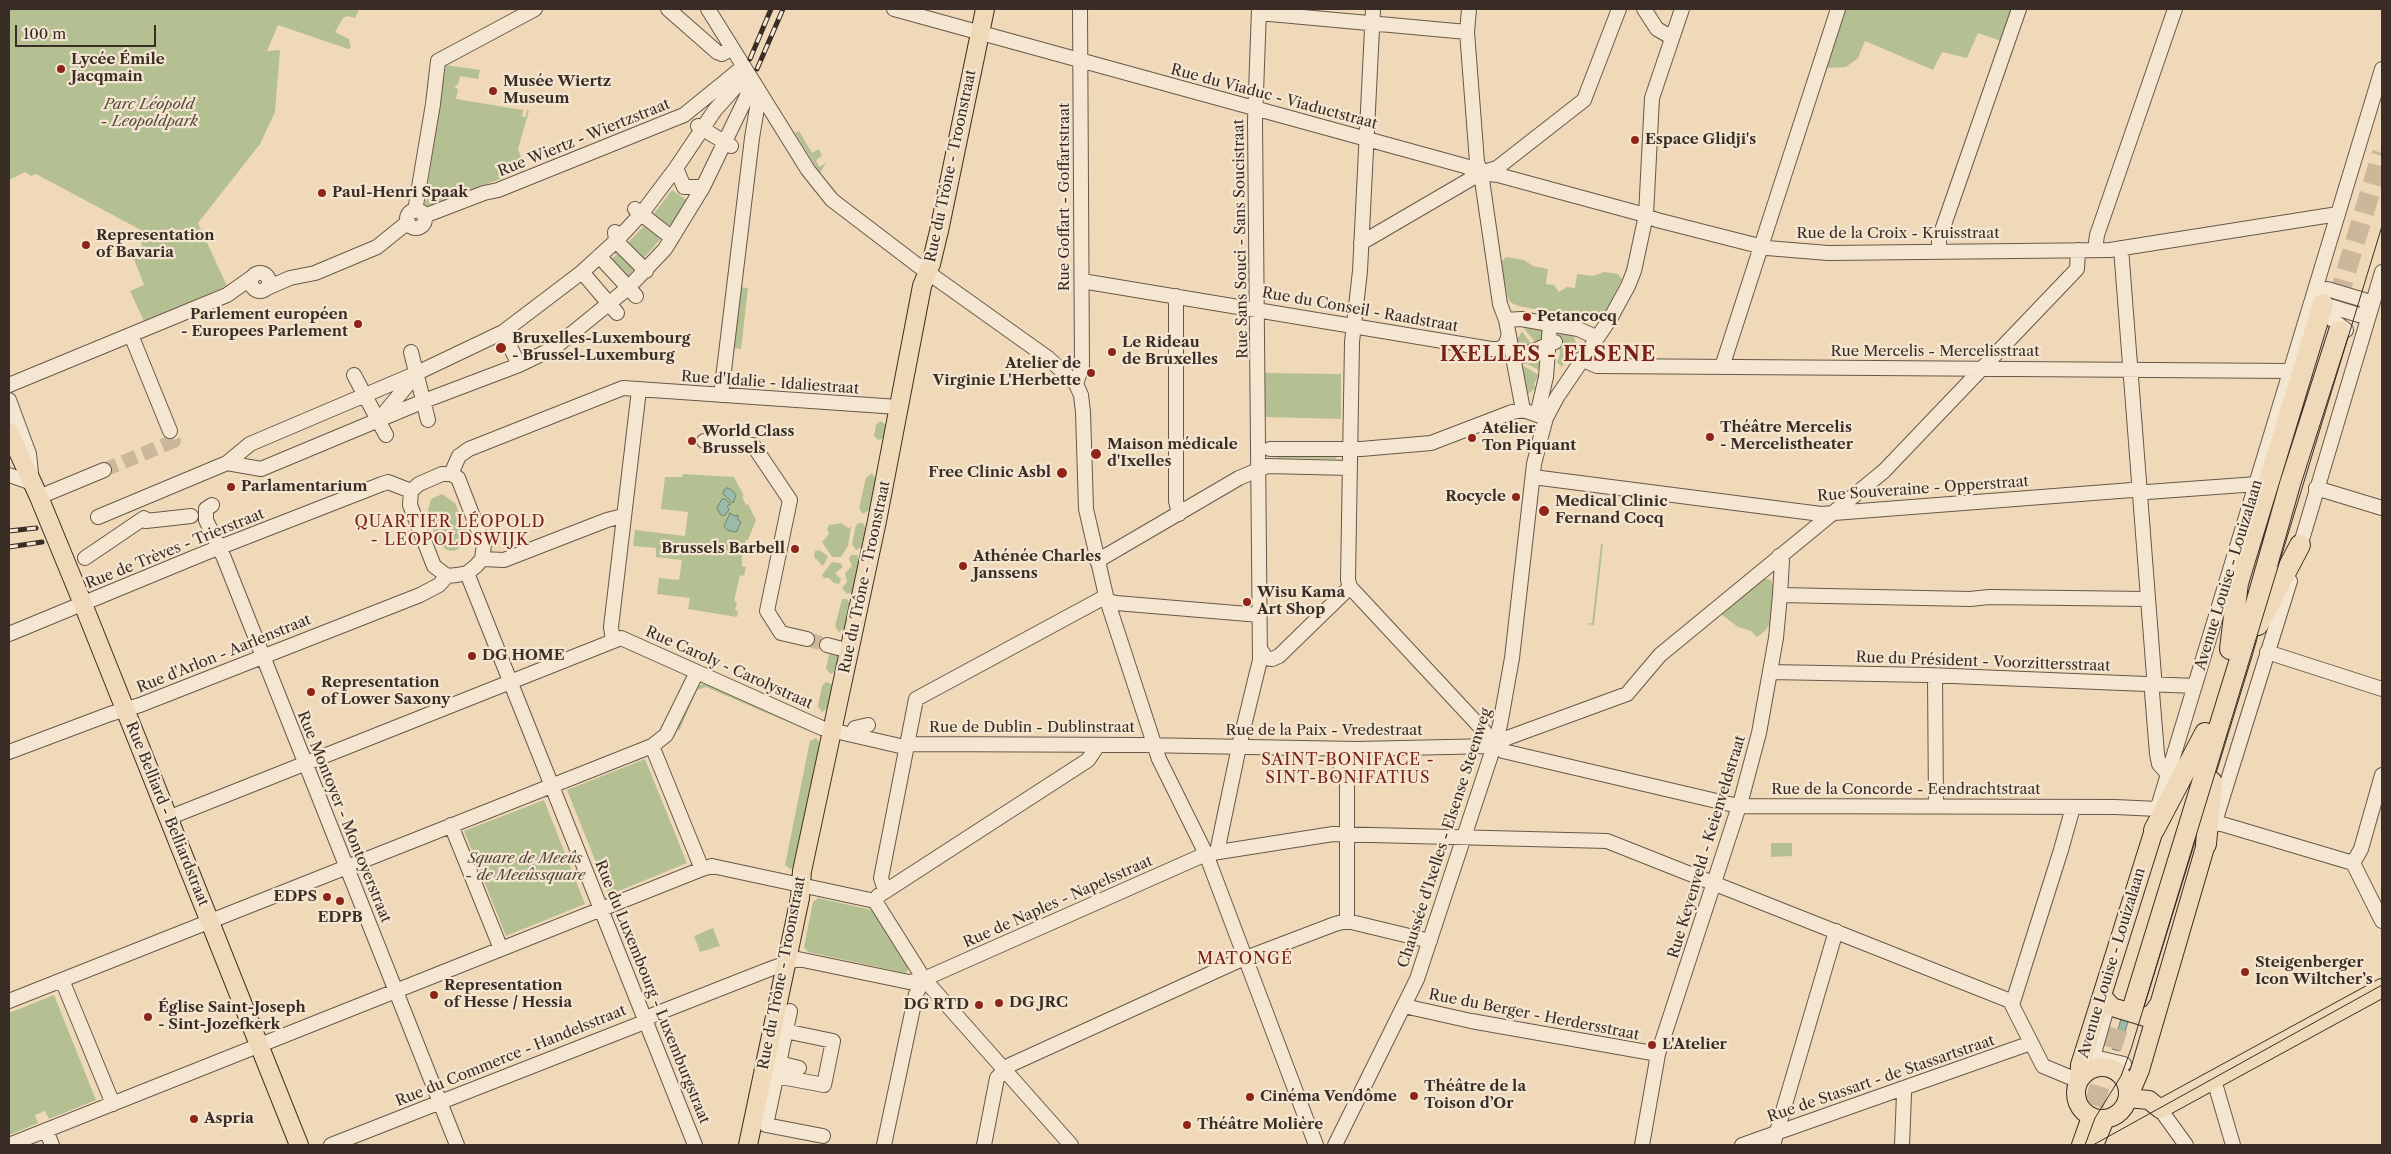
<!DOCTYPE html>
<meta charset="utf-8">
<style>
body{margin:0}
#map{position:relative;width:2391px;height:1154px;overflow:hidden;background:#f0d9b8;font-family:"Libre Caslon Text",serif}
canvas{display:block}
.frame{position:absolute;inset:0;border:10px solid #3a2d26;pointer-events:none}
.scale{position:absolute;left:15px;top:25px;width:141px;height:22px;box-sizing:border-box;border:2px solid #3a2d26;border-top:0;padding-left:6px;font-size:15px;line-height:18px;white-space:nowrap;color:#3a2d26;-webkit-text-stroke:4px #f5e6d1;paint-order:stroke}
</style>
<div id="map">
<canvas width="2391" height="1154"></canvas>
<div class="frame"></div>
<div class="scale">100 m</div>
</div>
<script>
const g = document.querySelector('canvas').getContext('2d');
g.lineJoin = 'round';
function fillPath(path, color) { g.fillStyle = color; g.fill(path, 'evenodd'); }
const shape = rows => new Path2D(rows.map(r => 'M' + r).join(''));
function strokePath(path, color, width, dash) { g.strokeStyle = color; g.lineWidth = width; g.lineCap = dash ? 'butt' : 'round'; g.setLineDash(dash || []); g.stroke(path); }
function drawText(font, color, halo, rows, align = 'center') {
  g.font = font + ' "Libre Caslon Text",serif'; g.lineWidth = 4.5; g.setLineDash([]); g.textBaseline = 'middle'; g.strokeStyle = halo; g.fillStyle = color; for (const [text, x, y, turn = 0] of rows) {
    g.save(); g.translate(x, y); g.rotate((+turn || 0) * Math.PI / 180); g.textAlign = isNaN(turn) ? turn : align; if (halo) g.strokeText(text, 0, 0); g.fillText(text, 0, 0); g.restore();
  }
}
const green = shape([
 [9,9,359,9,355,18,348,16,343,18,335,32,349,39,351,48,348,49,278,25,267,51,280,50,275,112,260,144,198,223,227,286,144,321,130,291,144,285,132,254,142,250,141,230,36,174,31,176,25,172,9,180],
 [1845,9,2012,9,2001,41,1978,33,1967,58,1942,52,1933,70,1865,41,1858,58,1846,67,1826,68],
 [446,65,480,70,478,79,460,76,458,85,456,85,455,88,458,89,456,99,523,110,522,117,526,117,527,110,529,111,518,149,525,169,429,207,425,204],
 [799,131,812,153,819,149,822,156,816,160,819,167,826,163,820,173,795,133],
 [672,190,687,200,665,234,627,277,611,260,646,224],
 [1506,257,1524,260,1533,266,1548,269,1546,284,1554,285,1559,292,1567,287,1575,288,1577,274,1593,276,1604,272,1618,274,1622,279,1606,310,1596,317,1562,314,1518,306,1510,302,1507,295,1501,262],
 [740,287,748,288,741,349,733,348],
 [1527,326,1543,328,1544,344,1539,346,1524,329],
 [1522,331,1534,348,1515,355,1514,345],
 [1563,331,1572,332,1576,343,1562,367,1557,362,1560,355,1558,336],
 [1538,352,1545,363,1541,371,1523,362],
 [1520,364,1539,375,1534,384,1536,388,1522,398],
 [1265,373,1341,374,1341,419,1265,417],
 [880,421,887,425,884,438,878,440,874,436,876,425],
 [1277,453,1337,454,1336,459,1277,458],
 [872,473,876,480,869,510,863,514,859,508,866,478],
 [683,474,734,477,744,496,742,497,746,505,748,504,756,520,748,540,746,540,742,557,742,566,746,567,744,576,740,575,734,601,737,602,735,610,738,611,737,617,688,609,690,598,657,594,659,578,679,580,682,560,656,557,656,548,633,546,635,530,685,536,688,512,661,509,665,477,682,477],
 [442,494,455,503,467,532,463,546,454,551,447,550,438,543,427,514,431,499],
 [841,523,848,528,851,527,848,546,841,557,832,557,822,542,829,534,827,529,829,525],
 [859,523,863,523,866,529,861,547,856,550,852,544,856,525],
 [1601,544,1603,544,1594,625,1587,624,1592,623],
 [819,550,828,556,823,566,814,557,815,551],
 [851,555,857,555,859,561,852,592,847,594,842,588,847,582,845,573,852,566,849,559],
 [832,562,840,563,843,567,835,573,841,579,839,584,834,583,829,578,824,578,822,575],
 [1762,578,1771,580,1774,588,1772,620,1765,631,1757,637,1751,631,1738,627,1722,615,1724,609],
 [842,599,847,599,850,605,845,628,839,632,835,626],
 [832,653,838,655,838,659,835,672,830,674,826,668,829,655],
 [826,682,832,684,832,688,828,708,822,712,818,706,822,686],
 [705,683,814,732,811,732,706,687,697,690,679,731,677,727,697,686],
 [816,738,821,744,795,867,790,869,785,865,810,741],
 [645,759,687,863,609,895,567,790],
 [544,800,585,904,506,936,464,831],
 [1771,843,1792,843,1792,856,1771,857],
 [818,898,872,910,909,966,906,973,808,952,804,947,813,902],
 [713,928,720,946,700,952,694,936],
 [54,995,96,1100,49,1119,45,1111,35,1115,38,1123,9,1135,9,1013]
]);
const water = shape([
 [727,488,732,490,736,495,733,503,723,494,724,490,727,488],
 [722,499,725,499,731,504,727,506,729,510,724,516,720,514,717,508,722,499],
 [730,513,734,516,738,515,738,520,741,522,737,531,735,532,727,530,724,526,730,513],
 [2121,1019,2128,1022,2119,1051,2112,1049,2121,1019]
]);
const minorTunnel = shape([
 [104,470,174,441,170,431],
 [807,639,827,645]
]);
const highwayTunnel = shape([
 [2329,328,2382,153],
 [2085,1134,2125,1005]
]);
const minor = shape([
 [668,9,717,52,722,54,732,48],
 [708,9,808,170,832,200,916,264,1048,358,1076,384,1081,395,1083,412,1086,509,1107,600,1159,759,1206,854,1316,1145],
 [894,9,1465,166,1481,173,1498,175,1638,213,1657,220,1767,248,1828,253,2110,250,2338,214],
 [1373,9,1360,271,1352,342,1348,580,1350,587,1484,731,1494,746],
 [1469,9,1467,32,1477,162,1481,173,1500,304,1506,320,1523,410],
 [1644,9,1657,29,1671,37],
 [1259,13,1467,32],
 [698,126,731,146],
 [676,168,684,187,703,187],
 [635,209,672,238],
 '407 219a9 9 0 1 1 18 0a9 9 0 1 1-18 0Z',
 [415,211,433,104,438,61,535,9],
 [424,216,484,193,498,190,684,115,743,67],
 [615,232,616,241,646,271],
 [1361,243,1481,173,1497,168,1584,100,1619,9],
 [2121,248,2154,676,2152,692,2157,754,2159,764,2168,774],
 [2095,250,2097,235,2175,9],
 [1939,252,1939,239,2019,9],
 [599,256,636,296],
 [582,272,617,313],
 '251 282a9 9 0 1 1 18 0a9 9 0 1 1-18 0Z',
 [1082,281,1491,349,1500,349,1506,344,1508,337],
 [267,288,290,278,315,273,377,247,408,222],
 [2314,295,2327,289,2364,300,2370,311],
 [1176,296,1176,501,1179,514],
 [2318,299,2323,304,2359,315,2370,311],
 [2324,313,2346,330],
 [1506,320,1521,319,1578,329,1596,337],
 [503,332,519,365],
 [131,335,170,431],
 [411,352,428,420],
 [1514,359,1555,342],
 [1581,359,1597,366,2291,371],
 [1722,367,1838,9],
 [354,375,386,435],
 [1076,384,1082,366,1080,9],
 [9,385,227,295,251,278],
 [721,395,752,138,758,102,763,99],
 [9,400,29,454,32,483,9,475],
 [1537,415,1546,377,1550,324],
 [381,417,415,376],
 [704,441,753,445,790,500,767,611,781,633,807,639],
 [1270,449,1361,449,1431,443,1512,412,1523,410,1546,418],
 [227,463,261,469,424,401,519,365,554,348,628,288,665,249,703,187,746,98,749,89,742,78],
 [442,474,451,474,458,478,484,545,482,559,476,566,467,573,457,575,447,576,434,566,410,505,411,491,419,484,442,474],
 [451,474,459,456,469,449,623,388,898,407],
 [1533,477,1821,514,2132,490,2147,492,2257,484],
 [2316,488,2382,508],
 [39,497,104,470],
 [212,505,206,509,206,520,224,558,457,1145],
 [98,517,227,463,250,444,417,373,503,332,582,272,616,241,642,213,676,168,715,110,740,82],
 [2298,553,2382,272],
 [85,558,144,518,146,521,191,516],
 [482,559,504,560,607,520,623,516],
 [1097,561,1239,478,1267,466,1350,468],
 [467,573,695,1145],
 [1780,595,1970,599,1989,597,2147,599],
 [9,634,205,553,382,484,388,482,411,491],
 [613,641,611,627,639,390],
 [827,645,850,651],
 [1260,649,1266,658,1272,659,1279,656,1350,587],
 [2267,652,2382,689],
 [1770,672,1928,675,2195,686],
 [1935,676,1936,806],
 [855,728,868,725],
 [652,746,702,869],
 [1494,746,1503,751,1738,806,2115,807,2158,809],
 [1339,749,1341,772,1347,776,1354,772,1356,749],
 [9,752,110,714,140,705,420,595,439,585,447,576],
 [2073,807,2061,850,2012,1005,2043,1066,2079,1081],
 [2158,807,2382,69],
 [168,818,621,638,822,728,900,746,915,744,1142,745,1356,749,1494,746,1507,738,1627,694,1660,655,1884,471,2077,269,2078,250],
 [2215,822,2353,863],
 [451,825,501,949],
 [2214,825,2290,581],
 [1217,852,1240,742,1260,660,1255,121,1259,9],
 [2353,863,2361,849,2382,775],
 [2353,863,2382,921],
 [885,890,881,878,916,699,1101,599,1116,603,1260,615],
 [878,896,1088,760,1098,745],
 [875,901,924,979,1071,1145],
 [1347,921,1347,776],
 [62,980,113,1104],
 [9,1001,652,746,666,735,697,672],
 [1404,1006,1471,1021,1658,1054],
 [790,1011,766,1125,823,1136],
 [2090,1056,2124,1064],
 [2093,1057,2106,1011],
 [779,1063,799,1068],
 [776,1076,824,1085,833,1041,785,1031],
 [2214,1080,2233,1145],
 [1902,1089,1904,1094,1902,1145],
 [2160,1109,2186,1145],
 [46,1130,52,1145],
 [9,1145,702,869,712,866,875,901],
 [331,1145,637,1025,653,1015,770,969,798,959,909,982,924,979,1206,854,1333,834,1607,841,2013,1002],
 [884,1145,916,994,924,979],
 [984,1145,997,1078,1010,1065,1238,961,1335,924,1347,921,1430,941],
 [1335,1145,1417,979,1494,746,1500,725,1512,658,1534,464,1540,440,1546,418,1557,397,1610,319,1628,286,1634,271,1646,215,1652,98,1682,9],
 [1642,1145,1658,1054,1742,797,1759,733,1776,638,1780,595,1782,561,1779,556],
 [1742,1145,2031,1043],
 [1773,1145,1836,931]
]);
const major = shape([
 [9,432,39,497,83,604,299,1145],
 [2102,996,2112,1007,2145,1017,2153,1013,2159,1004],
 '2076 1093a26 26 0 1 1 52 0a26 26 0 1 1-52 0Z',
 [2079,1081,2080,1065,2154,830],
 [2128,1098,2149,1100,2160,1109,2382,988],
 [2128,1098,2140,1070,2206,844],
 [748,1145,800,898,802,871,877,521,922,286,931,264,939,231,985,9],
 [2081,1145,2091,1117],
 [2094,1145,2105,1119]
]);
const highway = shape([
 [2258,625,2300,545],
 [2230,649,2238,583,2323,304],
 [2154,830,2205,733],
 [2206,844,2212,782],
 [2133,1007,2242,653,2290,484,2339,331]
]);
const tram = shape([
 [2085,1145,2095,1118,2121,1076,2131,1049,2382,226],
 [2093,1145,2382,985]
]);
const rail = shape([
 [750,59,771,9],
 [757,69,783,9],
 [9,531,36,528],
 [9,547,42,542]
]);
const markers = [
 [61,69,5,"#8f2418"],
 [493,91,5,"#8f2418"],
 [1635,140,5,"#8f2418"],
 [322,193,5,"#8f2418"],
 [86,245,5,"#8f2418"],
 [1527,317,5,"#8f2418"],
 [358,324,5,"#8f2418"],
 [501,348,6,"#8f2418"],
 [1112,352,5,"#8f2418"],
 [1091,373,5,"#8f2418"],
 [1710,437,5,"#8f2418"],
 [1472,438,5,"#8f2418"],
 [692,441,5,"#8f2418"],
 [1096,454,6,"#8f2418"],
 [1062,473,6,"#8f2418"],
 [231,487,5,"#8f2418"],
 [1516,497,5,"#8f2418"],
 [1544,511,6,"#8f2418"],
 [795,549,5,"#8f2418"],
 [963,566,5,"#8f2418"],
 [1247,602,5,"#8f2418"],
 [472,656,5,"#8f2418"],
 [311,692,5,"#8f2418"],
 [327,897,5,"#8f2418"],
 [340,901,5,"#8f2418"],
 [2245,972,5,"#8f2418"],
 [434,995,5,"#8f2418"],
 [999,1003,5,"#8f2418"],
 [979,1005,5,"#8f2418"],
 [148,1017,5,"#8f2418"],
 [1652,1045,5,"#8f2418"],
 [1414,1096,5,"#8f2418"],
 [1250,1097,5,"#8f2418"],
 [194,1119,5,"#8f2418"],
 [1187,1125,5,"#8f2418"]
];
const poiNames = [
 ["Lycée Émile",71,60],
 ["Jacqmain",71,77],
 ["Musée Wiertz",503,82],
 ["Museum",503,99],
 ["Espace Glidji's",1645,140],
 ["Paul-Henri Spaak",332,193],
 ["Representation",96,236],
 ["of Bavaria",96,253],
 ["Parlement européen",348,315,"right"],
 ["- Europees Parlement",348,332,"right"],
 ["Petancocq",1537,317],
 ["Bruxelles-Luxembourg",512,339],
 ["- Brussel-Luxemburg",512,356],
 ["Le Rideau",1122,343],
 ["de Bruxelles",1122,360],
 ["Atelier de",1081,364,"right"],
 ["Virginie L'Herbette",1081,381,"right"],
 ["Théâtre Mercelis",1720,428],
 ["- Mercelistheater",1720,445],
 ["Atelier",1482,429],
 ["Ton Piquant",1482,446],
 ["World Class",702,432],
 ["Brussels",702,449],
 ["Maison médicale",1107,445],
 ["d'Ixelles",1107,462],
 ["Free Clinic Asbl",1051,473,"right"],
 ["Parlamentarium",241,487],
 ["Rocycle",1506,497,"right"],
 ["Medical Clinic",1555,502],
 ["Fernand Cocq",1555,519],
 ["Brussels Barbell",785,549,"right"],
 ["Athénée Charles",973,557],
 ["Janssens",973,574],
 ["Wisu Kama",1257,593],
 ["Art Shop",1257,610],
 ["DG HOME",482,656],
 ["Representation",321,683],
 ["of Lower Saxony",321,700],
 ["EDPS",317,897,"right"],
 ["EDPB",340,918,"center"],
 ["Steigenberger",2255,963],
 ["Icon Wiltcher’s",2255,980],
 ["Representation",444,986],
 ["of Hesse / Hessia",444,1003],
 ["DG JRC",1009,1003],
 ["DG RTD",969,1005,"right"],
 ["Église Saint-Joseph",158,1008],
 ["- Sint-Jozefkerk",158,1025],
 ["L'Atelier",1662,1045],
 ["Théâtre de la",1424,1087],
 ["Toison d’Or",1424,1104],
 ["Cinéma Vendôme",1260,1097],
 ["Aspria",204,1119],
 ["Théâtre Molière",1197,1125]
];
const streetNames = [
 ["Rue du Viaduc - Viaductstraat",1274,97,15],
 ["Rue Wiertz - Wiertzstraat",584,138,-22],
 ["Rue du Trône - Troonstraat",951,166,-78],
 ["Rue Goffart - Goffartstraat",1065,197,-90],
 ["Rue de la Croix - Kruisstraat",1898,234],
 ["Rue Sans Souci - Sans Soucistraat",1241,239,-91],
 ["Rue du Conseil - Raadstraat",1360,310,10],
 ["Rue Mercelis - Mercelisstraat",1935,352],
 ["Rue d'Idalie - Idaliestraat",770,383,4],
 ["Rue Souveraine - Opperstraat",1923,489,-4],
 ["Rue de Trèves - Trierstraat",175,549,-22],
 ["Avenue Louise - Louizalaan",2229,575,-73],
 ["Rue du Trône - Troonstraat",865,577,-78],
 ["Rue d'Arlon - Aarlenstraat",224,654,-22],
 ["Rue du Président - Voorzittersstraat",1983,662,2],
 ["Rue Caroly - Carolystraat",729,668,24],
 ["Rue de Dublin - Dublinstraat",1032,728],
 ["Rue de la Paix - Vredestraat",1324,731],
 ["Rue de la Concorde - Eendrachtstraat",1906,790],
 ["Rue Belliard - Belliardstraat",167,814,68],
 ["Rue Montoyer - Montoyerstraat",344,817,68],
 ["Chaussée d'Ixelles - Elsense Steenweg",1445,838,-72],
 ["Rue Keyenveld - Keienveldstraat",1707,847,-73],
 ["Rue de Naples - Napelsstraat",1058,902,-24],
 ["Avenue Louise - Louizalaan",2112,963,-73],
 ["Rue du Trône - Troonstraat",782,973,-79],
 ["Rue du Luxembourg - Luxemburgstraat",652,992,68],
 ["Rue du Berger - Herdersstraat",1534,1015,11],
 ["Rue du Commerce - Handelsstraat",511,1056,-22],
 ["Rue de Stassart - de Stassartstraat",1881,1079,-19]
];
const parkNames = [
 ["Parc Léopold",149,105],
 ["- Leopoldpark",149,122],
 ["Square de Meeûs",525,859],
 ["- de Meeûssquare",525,876]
];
const neighbourhoodNames = [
 ["QUARTIER LÉOPOLD",450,522],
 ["- LEOPOLDSWIJK",450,540],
 ["SAINT-BONIFACE -",1348,760],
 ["SINT-BONIFATIUS",1348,778],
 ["MATONGÉ",1245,959]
];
const districtNames = [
 ["IXELLES - ELSENE",1548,355]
];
fillPath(green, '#b5c092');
fillPath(water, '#9bbbaa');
strokePath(water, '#748275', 1);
strokePath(minorTunnel, '#ccb79b', 14, [14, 7]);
strokePath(highwayTunnel, '#ccb79b', 20, [20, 10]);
strokePath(minor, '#68584a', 16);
strokePath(major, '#3a2d26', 20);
strokePath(highway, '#3a2d26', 22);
strokePath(minor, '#f5e6d1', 14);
strokePath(major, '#f0d9b8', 18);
strokePath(highway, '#f0d9b8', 20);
strokePath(tram, '#3a2d26', 1);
strokePath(rail, '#3a2d26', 5);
strokePath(rail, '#f5e6d1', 3, [9]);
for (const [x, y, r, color] of markers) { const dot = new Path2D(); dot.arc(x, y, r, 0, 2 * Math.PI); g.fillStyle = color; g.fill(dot); strokePath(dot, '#f5e6d1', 2); }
drawText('bold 15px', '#3a2d26', '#f5e6d1', poiNames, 'left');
drawText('15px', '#3a2d26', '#f5e6d1', streetNames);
drawText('italic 15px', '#534a3c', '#f5e6d1', parkNames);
g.letterSpacing = '1px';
drawText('16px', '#7a1f14', '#f5e6d1', neighbourhoodNames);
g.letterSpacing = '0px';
g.letterSpacing = '1px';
drawText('bold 20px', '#7a1f14', '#f5e6d1', districtNames);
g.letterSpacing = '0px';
</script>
